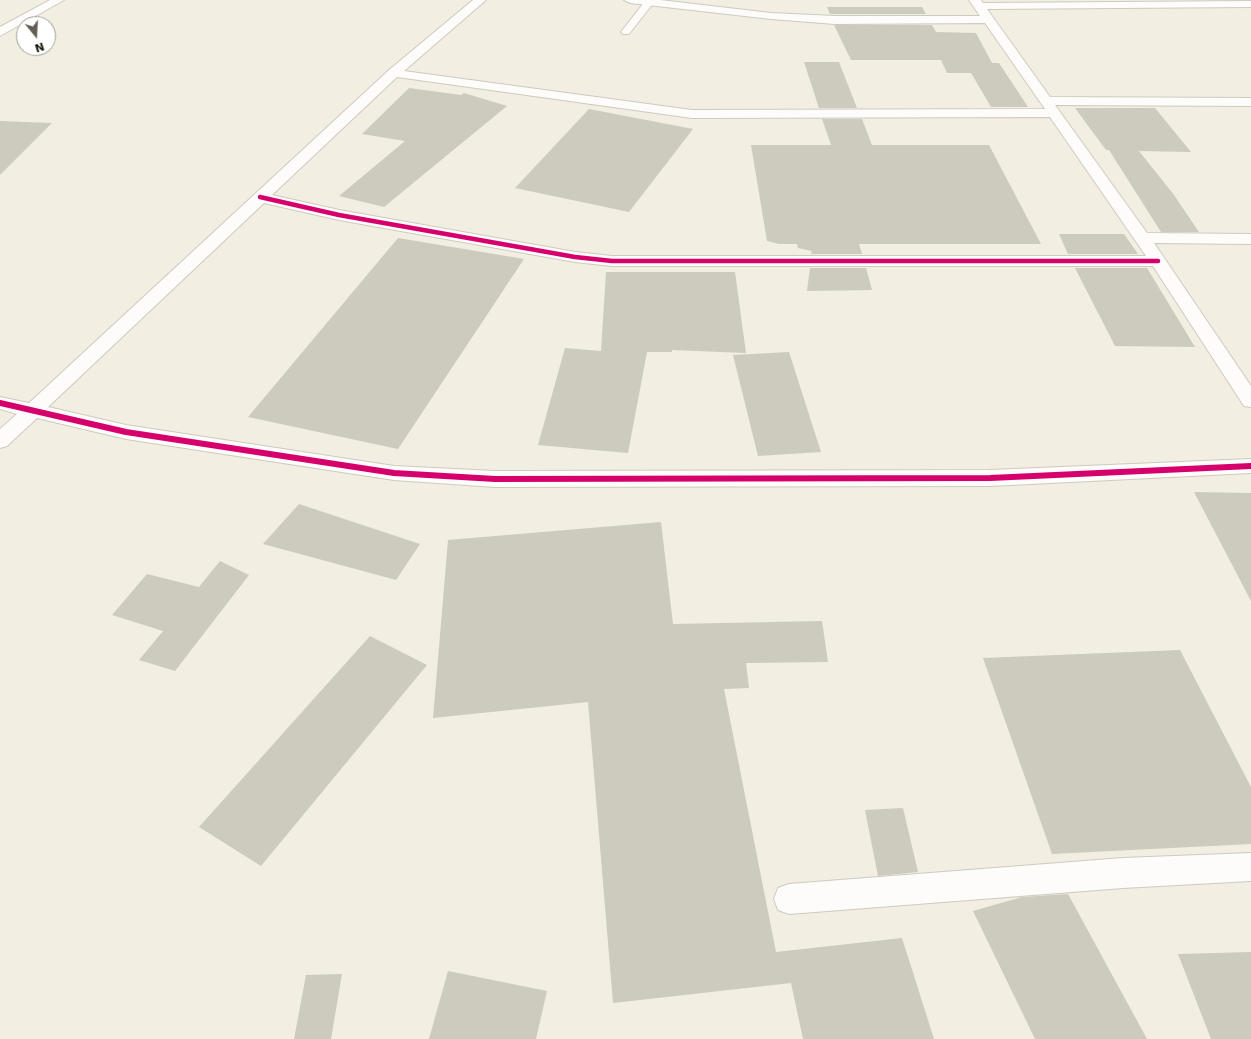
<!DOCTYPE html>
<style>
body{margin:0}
#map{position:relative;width:1251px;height:1039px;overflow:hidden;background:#f2eee1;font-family:"DejaVu Sans",sans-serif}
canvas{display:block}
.north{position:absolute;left:16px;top:16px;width:40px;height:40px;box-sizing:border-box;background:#fff;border:1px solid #a1a09c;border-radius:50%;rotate:162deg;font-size:11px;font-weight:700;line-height:16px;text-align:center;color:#141108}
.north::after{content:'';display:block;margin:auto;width:14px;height:18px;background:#625e54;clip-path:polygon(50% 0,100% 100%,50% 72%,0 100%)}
</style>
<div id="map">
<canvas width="1251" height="1039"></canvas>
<div class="north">N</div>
</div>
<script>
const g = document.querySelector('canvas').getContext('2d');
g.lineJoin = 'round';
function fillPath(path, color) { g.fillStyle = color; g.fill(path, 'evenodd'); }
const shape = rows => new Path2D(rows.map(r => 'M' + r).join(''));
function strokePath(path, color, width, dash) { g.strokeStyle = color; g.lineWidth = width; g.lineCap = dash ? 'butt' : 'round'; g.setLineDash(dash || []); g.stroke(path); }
const building = shape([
 [827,7,922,7,926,14,830,14],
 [834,25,932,25,936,32,976,33,992,63,999,63,1028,107,991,107,971,73,947,73,941,60,851,60],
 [804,62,839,62,857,108,819,108],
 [409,88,461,95,464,93,507,106,384,207,339,196,405,141,362,134],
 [1075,108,1155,108,1191,152,1139,151,1174,195,1199,232,1161,232,1109,150,1106,150],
 [589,109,693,129,629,212,515,188],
 [822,119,862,119,872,145,989,145,1041,244,859,244,862,254,811,254,812,251,798,248,797,244,779,244,767,241,751,145,831,145],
 [0,121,52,123,0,175],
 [1059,234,1124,234,1138,254,1068,254],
 [398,238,524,259,398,449,248,417],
 [810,268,866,268,872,290,807,291],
 [1075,268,1147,268,1195,347,1115,346],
 [606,272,735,272,746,353,672,350,672,352,647,352,628,453,538,445,565,348,601,351],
 [789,352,821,452,758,456,733,355],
 [1194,492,1251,493,1251,601],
 [299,504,420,544,396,580,263,544],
 [661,522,673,624,822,621,828,662,746,663,749,688,724,689,776,952,902,938,934,1039,803,1039,791,983,613,1003,588,702,433,718,448,540],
 [220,561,249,575,175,671,139,660,163,631,112,615,147,574,199,587],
 [370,636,427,665,261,866,199,827],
 [1180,650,1251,787,1251,844,1052,854,983,658],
 [903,808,918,872,878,876,865,810],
 [1068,894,1147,1039,1035,1039,973,911,1022,897],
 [1251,952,1251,1039,1211,1039,1178,954],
 [448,971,547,991,536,1039,429,1039],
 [342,974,331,1039,294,1039,306,975]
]);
const service = shape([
 [646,0,652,0,654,2,629,34,623,34,621,32,646,0]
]);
const minor = shape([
 [50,0,64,0,0,36,0,27,50,0],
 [473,0,486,0,404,71,692,110,1045,109,985,23,835,24,771,19,630,3,624,0,660,0,771,13,835,16,980,16,969,0,981,0,983,3,1251,1,1251,7,987,9,1050,97,1251,98,1251,106,1055,105,1147,233,1251,234,1251,244,1154,243,1251,386,1251,407,1244,406,1153,266,612,266,575,262,339,220,264,203,48,407,126,425,394,466,495,471,990,470,1251,459,1251,473,990,486,495,487,394,480,126,439,37,418,7,446,0,448,0,429,17,414,0,409,0,397,29,403,389,70,473,0],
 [397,77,692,118,1050,117,1146,256,612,256,575,252,339,210,272,195,397,77],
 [1251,853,1251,881,1123,888,789,914,778,910,774,899,778,888,789,884,1123,858,1251,853]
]);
const cyclewayFar1 = shape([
 [260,197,339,215,575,257,612,261,1158,261]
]);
const cycleway = shape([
 [0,403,126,432,394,473,495,479,990,478,1251,466]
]);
fillPath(building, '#cccbbe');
strokePath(service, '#cecac0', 2);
strokePath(minor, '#cecac0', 2);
fillPath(service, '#fdfcfa');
fillPath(minor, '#fdfcfa');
strokePath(cyclewayFar1, '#d6006c', 4.5);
strokePath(cycleway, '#d6006c', 6);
</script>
